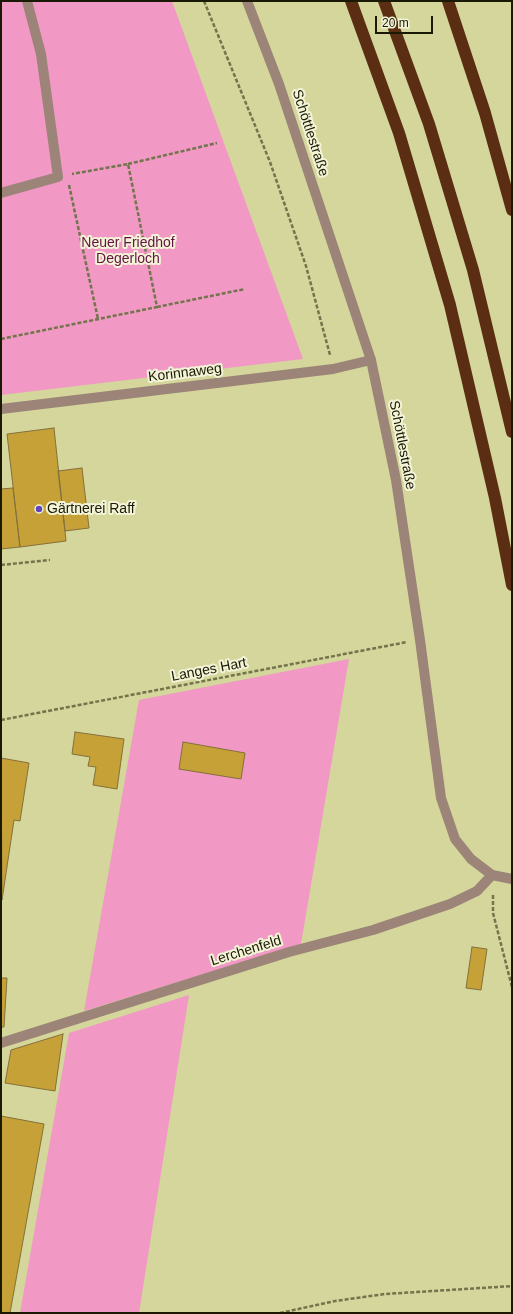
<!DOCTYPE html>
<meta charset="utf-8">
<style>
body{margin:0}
#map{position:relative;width:513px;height:1314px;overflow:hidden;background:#d4d69b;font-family:Helvetica,sans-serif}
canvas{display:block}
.frame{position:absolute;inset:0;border:2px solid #1a1a04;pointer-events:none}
.scale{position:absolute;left:375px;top:16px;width:58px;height:18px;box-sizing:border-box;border:2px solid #1a1a04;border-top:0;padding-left:5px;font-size:12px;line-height:14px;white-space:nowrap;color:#1a1a04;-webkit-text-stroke:3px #f3f4d7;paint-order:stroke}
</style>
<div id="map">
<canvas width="513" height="1314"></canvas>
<div class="frame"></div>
<div class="scale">20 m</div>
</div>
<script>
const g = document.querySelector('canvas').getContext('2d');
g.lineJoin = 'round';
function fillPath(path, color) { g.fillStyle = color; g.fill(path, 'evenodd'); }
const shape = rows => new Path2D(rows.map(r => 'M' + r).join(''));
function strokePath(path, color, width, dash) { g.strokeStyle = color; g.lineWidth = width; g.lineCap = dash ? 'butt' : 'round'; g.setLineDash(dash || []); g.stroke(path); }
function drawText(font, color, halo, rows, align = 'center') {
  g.font = font + ' Helvetica,sans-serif'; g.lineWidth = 4; g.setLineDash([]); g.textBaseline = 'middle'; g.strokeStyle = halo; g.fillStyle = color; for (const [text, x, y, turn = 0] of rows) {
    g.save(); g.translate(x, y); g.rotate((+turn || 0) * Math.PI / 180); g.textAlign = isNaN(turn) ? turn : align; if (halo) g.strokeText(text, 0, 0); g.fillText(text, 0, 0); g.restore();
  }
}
const green = shape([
 [1,1,172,1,303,359,1,395],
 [349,659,301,944,84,1011,139,700],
 [189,995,139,1313,20,1313,69,1033]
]);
const building = shape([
 [54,428,66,541,20,547,7,434,54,428],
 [82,468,89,528,65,531,58,471,82,468],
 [13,488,20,547,1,549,1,489,13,488],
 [75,732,124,739,117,789,93,785,96,767,88,766,90,757,72,754,75,732],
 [183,742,245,753,241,779,179,769,183,742],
 [1,758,29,763,20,821,14,820,2,900,1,758],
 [472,947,487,949,481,990,466,988,472,947],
 [1,978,7,978,4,1027,1,1027,1,978],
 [63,1034,55,1091,5,1083,11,1050,63,1034],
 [1,1116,44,1124,10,1313,1,1313,1,1116]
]);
const path = shape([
 [204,1,270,162,306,266,330,355],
 [128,164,217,143],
 [69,185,98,319],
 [157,307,245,289],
 [1,339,157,307,128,164,72,174],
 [1,565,50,560],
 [1,720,407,642],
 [493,895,493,913,512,987],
 [280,1313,335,1301,385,1294,512,1286]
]);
const lane = shape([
 [1,193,58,177,41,54,27,1],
 [1,409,333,369,371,360,396,480,420,640,441,798,455,839,471,859,492,875,512,879],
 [1,1043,289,952,373,930,450,904,477,891,492,875]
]);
const street = shape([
 [247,1,279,84,371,360]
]);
const highway = shape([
 [351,1,399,133,450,305,495,498,512,585],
 [384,1,429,124,473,270,512,432],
 [448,1,485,113,512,210]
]);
const markers = [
 [39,509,4,"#6244bc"]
];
const streetNames = [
 ["Schöttlestraße",310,133,72],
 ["Korinnaweg",185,373,-7],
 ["Schöttlestraße",402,445,79],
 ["Langes Hart",209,670,-11],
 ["Lerchenfeld",246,951,-17]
];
const parkNames = [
 ["Neuer Friedhof",128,243],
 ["Degerloch",128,259]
];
const poiNames = [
 ["Gärtnerei Raff",47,509]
];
fillPath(green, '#f198c4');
fillPath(building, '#c5a137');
strokePath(building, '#84703a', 1);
strokePath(path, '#73744c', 2.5, [4, 2]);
strokePath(lane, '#9c8478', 10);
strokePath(street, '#9c8478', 10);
strokePath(highway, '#5b2e13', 12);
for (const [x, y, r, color] of markers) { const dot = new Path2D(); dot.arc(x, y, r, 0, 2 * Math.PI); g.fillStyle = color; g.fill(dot); strokePath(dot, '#f3f4d7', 1.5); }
drawText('14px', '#1a1a04', '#f3f4d7', streetNames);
drawText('14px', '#651244', '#f3f4d7', parkNames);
drawText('14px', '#1a1a04', '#f3f4d7', poiNames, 'left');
</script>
